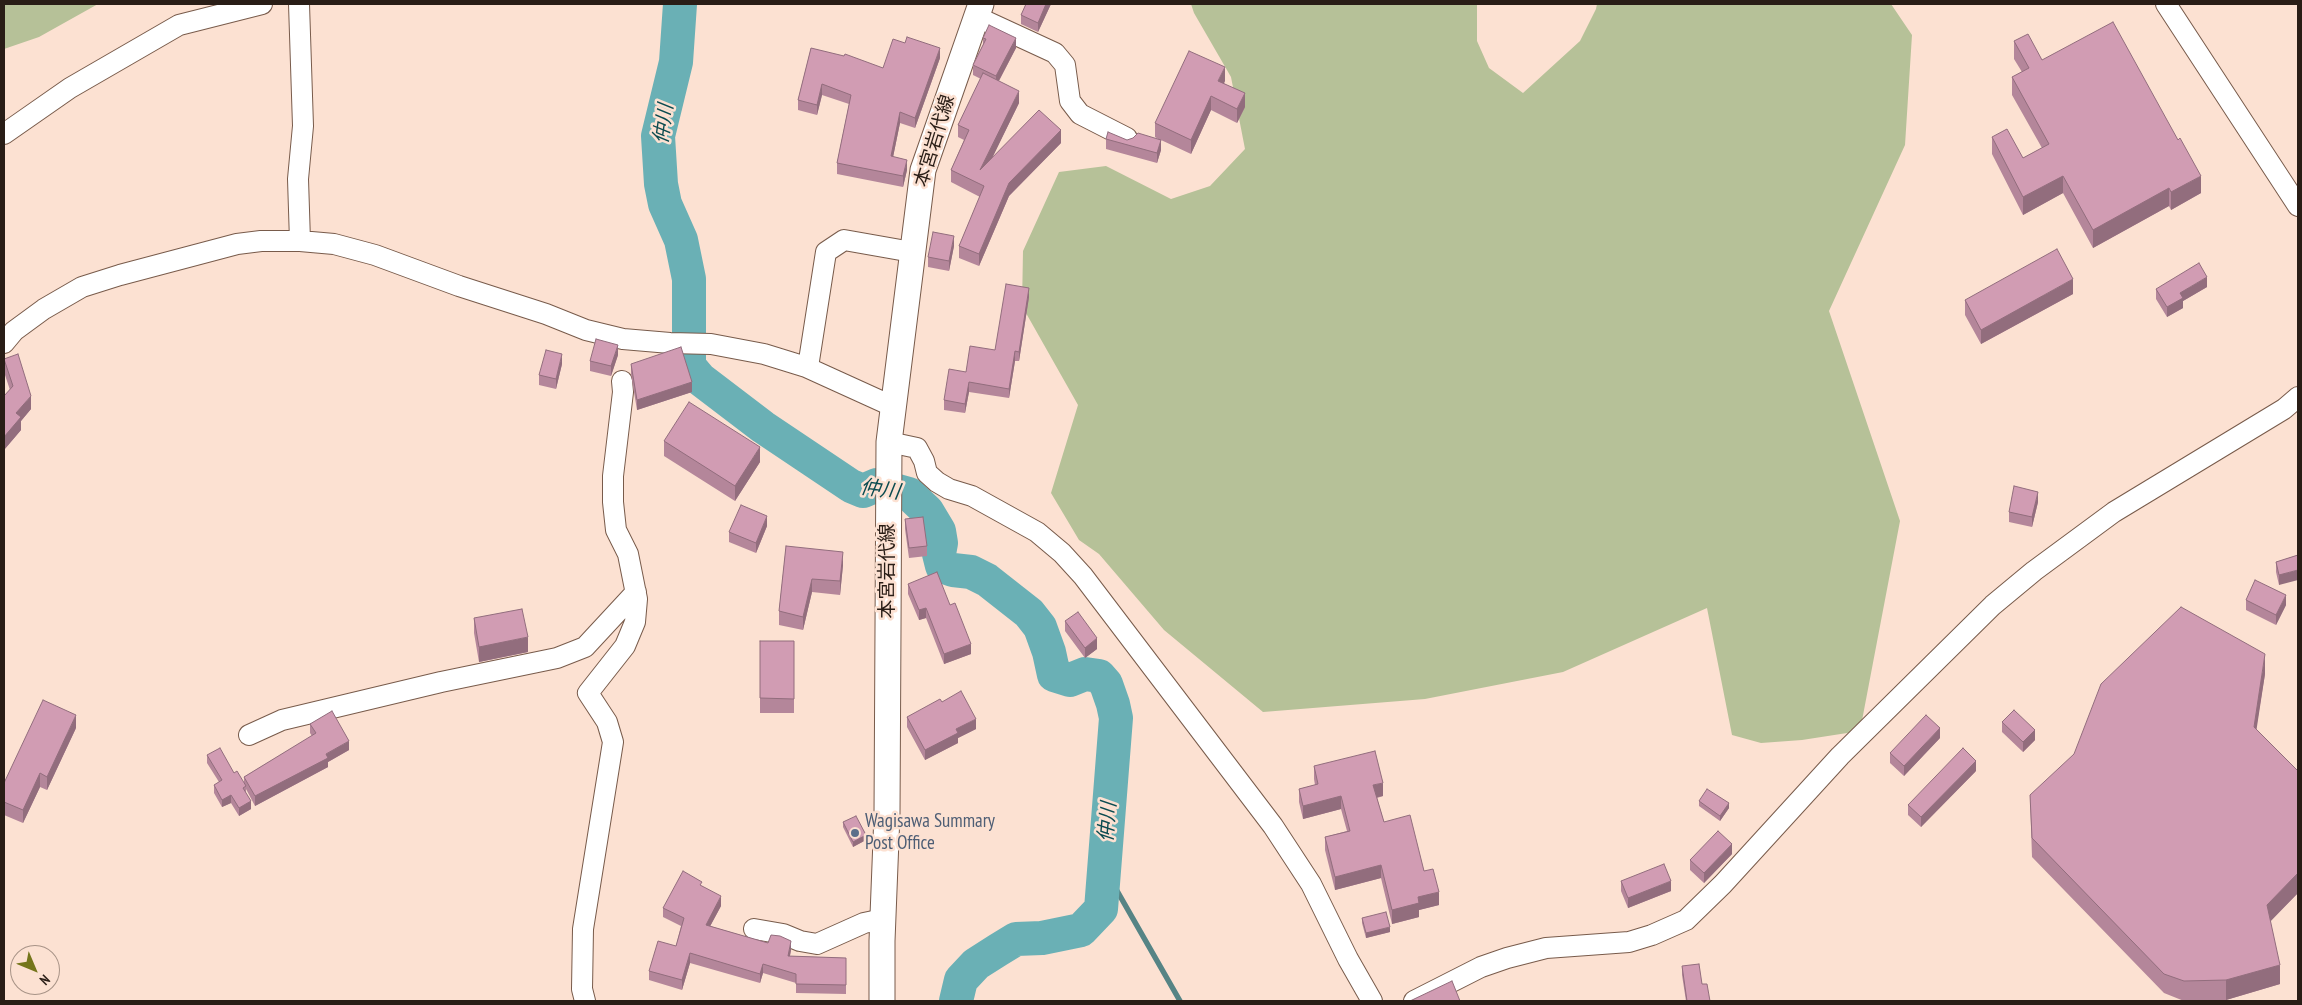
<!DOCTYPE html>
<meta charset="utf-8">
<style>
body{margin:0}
#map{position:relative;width:2302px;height:1005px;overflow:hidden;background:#fce1d2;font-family:"PT Sans Narrow",sans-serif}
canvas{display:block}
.frame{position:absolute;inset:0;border:5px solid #291d16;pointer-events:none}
.north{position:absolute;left:10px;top:945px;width:50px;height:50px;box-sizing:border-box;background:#fce1d2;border:1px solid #a89387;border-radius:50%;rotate:135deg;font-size:14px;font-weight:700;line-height:20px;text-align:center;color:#291d16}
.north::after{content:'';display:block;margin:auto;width:18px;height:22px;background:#74751b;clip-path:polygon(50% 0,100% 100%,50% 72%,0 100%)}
</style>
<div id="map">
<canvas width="2302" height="1005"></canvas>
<div class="frame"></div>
<div class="north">N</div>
</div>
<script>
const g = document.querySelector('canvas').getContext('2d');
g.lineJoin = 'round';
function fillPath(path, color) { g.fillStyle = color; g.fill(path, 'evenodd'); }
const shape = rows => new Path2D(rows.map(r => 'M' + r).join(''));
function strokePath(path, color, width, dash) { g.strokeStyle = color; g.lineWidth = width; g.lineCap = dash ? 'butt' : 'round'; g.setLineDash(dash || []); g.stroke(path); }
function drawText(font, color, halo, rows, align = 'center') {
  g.font = font + ' "PT Sans Narrow","Noto Sans JP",sans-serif'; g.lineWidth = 5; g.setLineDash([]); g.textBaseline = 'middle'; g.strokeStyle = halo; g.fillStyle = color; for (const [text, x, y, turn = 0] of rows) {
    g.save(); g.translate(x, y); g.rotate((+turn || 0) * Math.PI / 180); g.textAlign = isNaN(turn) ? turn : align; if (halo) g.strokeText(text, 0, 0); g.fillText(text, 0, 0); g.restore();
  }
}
const green = shape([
 [4,4,98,4,39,37,4,49],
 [1191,4,1477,4,1477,41,1489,68,1523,93,1580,41,1596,9,1597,4,1891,4,1912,35,1905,145,1829,311,1900,521,1860,731,1802,740,1761,743,1732,735,1707,608,1563,672,1425,699,1263,712,1164,630,1099,554,1079,540,1051,493,1078,405,1022,306,1023,251,1059,172,1106,166,1171,199,1210,186,1245,149,1231,77,1194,13]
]);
const stream = shape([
 [1101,909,1112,882,1180,1001]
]);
const river = shape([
 [680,4,676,62,658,136,661,184,665,204,681,240,689,279,689,366,700,379,763,427,851,486,863,491,877,485,909,494,927,511,939,531,941,543,939,554,942,566,953,570,971,572,987,580,1029,613,1040,627,1049,652,1054,675,1070,680,1085,674,1099,676,1106,684,1113,704,1116,718,1101,909,1081,930,1042,938,1016,939,998,950,976,964,961,980,956,1001]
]);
const minor = shape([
 [299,4,303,126,298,179,300,241],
 [2166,4,2298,206],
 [977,17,1055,53,1065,65,1070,101,1080,114,1127,138],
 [4,134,70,88,179,25,262,4],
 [4,343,14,331,44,309,82,287,120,275,237,244,261,241,300,241,334,244,375,255,459,286,546,314,586,330,623,339,670,343,711,344,764,354,806,367,894,407],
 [808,367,826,252,844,240,912,252],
 [889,442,917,448,924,461,927,473,937,482,949,489,972,496,1037,532,1062,553,1083,576,1273,826,1311,884,1348,959,1372,1001],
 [249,735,282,720,441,682,557,658,585,647,636,592],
 [754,929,783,934,800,941,817,944,864,923,883,919],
 [585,1001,582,989,583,929,613,742,607,722,588,693,625,646,635,622,637,599,628,554,616,530,613,502,613,476,623,392,622,381],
 [1414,1001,1481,967,1507,958,1546,948,1629,942,1652,935,1686,920,1723,884,1840,756,1993,605,2034,571,2114,512,2284,409,2298,397]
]);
const major = shape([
 [882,1001,882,941,887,814,889,442,923,170,981,4]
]);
const wall = shape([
 [1026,4,1051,4,1038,32,1021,24,1021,15],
 [983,38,1016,48,999,81,1019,103,992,158,1061,143,1009,196,979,266,959,258,959,246,980,197,951,182,951,170,964,140,958,137,958,125,981,79,973,75,973,65,983,45],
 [2014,41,2042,60,2201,193,2171,210,2169,206,2093,248,2063,193,2023,215,1992,154,1992,137,2023,158,2042,148,2012,95,2012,77,2022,72,2014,59],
 [811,48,883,68,940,58,915,128,900,123,893,157,907,170,903,187,837,174,837,163,849,104,822,95,817,115,798,110,798,100],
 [1225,81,1224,83,1245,107,1237,123,1211,110,1191,154,1161,140,1161,150,1157,163,1106,149,1106,139,1127,140,1158,139,1155,137,1155,123],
 [954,246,949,271,928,267,928,257],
 [2207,287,2183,301,2183,308,2167,317,2156,299,2156,289],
 [2073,294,1981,344,1965,315,1965,300],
 [1029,297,1019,361,1015,361,1009,398,969,392,965,413,944,410,944,400,966,372,995,350],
 [618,355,611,376,590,371,590,361],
 [4,359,31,409,21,421,21,430,4,450,4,396,10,390,4,372],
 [562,364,556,389,539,385,539,375],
 [631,364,692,392,637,410,631,374],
 [664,441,760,462,735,501,664,456],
 [2038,502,2032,527,2009,522,2009,512],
 [905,519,927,546,927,556,909,558,905,529],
 [767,526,756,553,729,542,729,532],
 [786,546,843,565,840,595,812,592,803,630,779,625,779,611],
 [2298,555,2279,585,2276,572,2276,562],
 [908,584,950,605,971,654,944,664,926,618,919,620,908,594],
 [2246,600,2286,605,2276,625,2246,610],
 [474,618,528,652,479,662,474,633],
 [1065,621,1097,649,1085,658,1065,631],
 [760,641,794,641,794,713,760,713],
 [2265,674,2256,729,2298,771,2298,893,2270,921,2280,984,2226,1000,2184,1001,2164,993,2032,857,2030,795],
 [942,702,976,729,958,738,958,743,925,760,907,727,907,717],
 [2002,722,2035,740,2023,752,2002,732],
 [310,724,349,750,328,762,328,767,255,806,246,789,246,793,251,809,239,816,231,803,222,807,214,793,214,785,219,782,207,763,207,755,234,773,244,783,244,777,312,736,310,733],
 [76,728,47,790,40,787,23,823,4,815,4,783],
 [1940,738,1904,776,1890,763,1890,753],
 [1314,766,1383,796,1377,798,1384,822,1424,871,1439,905,1419,910,1419,917,1392,924,1381,878,1335,890,1325,850,1325,837,1347,831,1341,809,1303,819,1299,802,1299,789,1315,785,1314,779],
 [1976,771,1921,827,1908,815,1908,805],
 [1699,801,1729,808,1720,821,1699,806],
 [843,822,866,840,853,847,843,827],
 [1732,854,1704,883,1690,870,1690,860],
 [1621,881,1671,891,1628,908,1621,891],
 [702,886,721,906,710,926,791,950,790,956,846,958,846,994,796,993,796,983,763,973,760,983,690,963,682,990,649,980,649,971,676,946,681,926,663,917,663,908],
 [1362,918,1390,932,1366,938,1362,923],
 [1682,966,1702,984,1710,1001,1686,1001,1682,975]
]);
const shadedWall = shape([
 [1046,4,1051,4,1038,32,1038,23],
 [1016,38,1016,48,996,86,996,76],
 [940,48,940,58,915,128,915,118],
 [1225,67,1225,81,1218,95,1218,81],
 [822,84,822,95,817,115,817,105],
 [1019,91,1019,103,980,183,980,170],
 [1245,93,1245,107,1237,123,1237,109],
 [1211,96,1211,110,1191,154,1191,140],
 [900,112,900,123,891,167,891,156],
 [1061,130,1061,143,1009,196,979,266,979,254,1009,183],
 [1161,140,1161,150,1157,163,1157,153],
 [907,160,907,170,903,187,903,176],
 [2063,176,2063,193,2023,215,2023,197],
 [2201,176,2201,193,2171,210,2171,192],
 [2169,188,2169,206,2093,248,2093,230],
 [954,236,954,246,949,271,949,261],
 [2207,277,2207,287,2183,301,2183,308,2167,317,2167,307,2180,293],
 [2073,279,2073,294,1981,344,1981,330],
 [1029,288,1029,297,1019,361,1019,352],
 [618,345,618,355,611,376,611,366],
 [1015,351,1015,361,1009,398,1009,389],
 [562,354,562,364,556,389,556,379],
 [692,382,692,392,637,410,637,400],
 [969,382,969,392,965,413,965,404],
 [31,396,31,409,21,421,21,430,4,450,4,437,16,413],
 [760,447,760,462,735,501,735,486],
 [2038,492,2038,502,2032,527,2032,517],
 [767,516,767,526,756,553,756,543],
 [843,552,843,565,840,595,840,581],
 [2298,570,2298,580,2279,585,2279,575],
 [812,579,812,592,803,630,803,617],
 [2286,595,2286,605,2276,625,2276,615],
 [926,608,926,618,919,620,919,610],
 [528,637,528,652,479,662,479,647],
 [1097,638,1097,649,1085,658,1085,648],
 [971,644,971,654,944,664,944,654],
 [2265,654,2265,674,2254,746,2254,727],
 [76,715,76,728,47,790,47,777],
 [976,719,976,729,958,738,958,743,925,760,925,750,956,729],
 [1940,728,1940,738,1904,776,1904,766],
 [2035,730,2035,740,2023,752,2023,742],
 [349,741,349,750,328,762,328,767,255,806,255,796],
 [1976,761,1976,771,1921,827,1921,817],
 [40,773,40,787,23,823,23,810],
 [1383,783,1383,796,1373,798,1373,785],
 [231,795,231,803,222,807,222,800],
 [1341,796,1341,809,1303,819,1303,806],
 [251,801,251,809,239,816,239,808],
 [1729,803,1729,808,1720,821,1720,816],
 [866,835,866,840,853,847,853,842],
 [1732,844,1732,854,1704,883,1704,873],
 [1381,865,1381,878,1335,890,1335,877],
 [2298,873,2298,893,2267,925,2267,905],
 [1671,881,1671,891,1628,908,1628,898],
 [1439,892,1439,905,1419,910,1419,917,1392,924,1392,910,1418,897],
 [721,896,721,906,706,934,706,925],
 [1390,927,1390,932,1366,938,1366,933],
 [791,941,791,950,788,965,788,956],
 [690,953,690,963,682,990,682,980],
 [763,964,763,973,760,983,760,974],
 [2280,965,2280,984,2226,1000,2226,980]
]);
const building = shape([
 [1026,4,1046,4,1038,23,1021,15,1026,4],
 [2113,22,2178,140,2180,138,2201,176,2171,192,2169,188,2093,230,2063,176,2023,197,1992,137,2007,129,2023,158,2049,144,2012,77,2029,68,2014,41,2028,34,2042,60,2113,22],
 [989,25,1016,38,996,76,973,65,986,39,983,38,989,25],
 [907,37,940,48,915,118,900,112,891,156,907,160,903,176,837,163,851,95,822,84,817,105,798,100,811,48,844,56,845,54,883,68,893,39,905,43,907,37],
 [1189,51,1225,67,1218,81,1245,93,1237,109,1211,96,1191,140,1155,123,1189,51],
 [983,73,1019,91,980,170,1039,110,1061,130,1009,183,979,254,959,246,984,186,951,170,969,130,958,125,983,73],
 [1108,132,1127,140,1133,138,1138,133,1161,140,1157,153,1106,139,1108,132],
 [933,232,954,236,949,261,928,257,933,232],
 [2057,249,2073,279,1981,330,1965,300,2057,249],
 [2199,263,2207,277,2180,293,2183,298,2167,307,2156,289,2199,263],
 [1006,284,1029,288,1019,352,1015,351,1009,389,969,382,965,404,944,400,949,369,966,372,970,346,995,350,1006,284],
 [596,339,618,345,611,366,590,361,596,339],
 [681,347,692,382,637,400,631,364,681,347],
 [546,350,562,354,556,379,539,375,546,350],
 [18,354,31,396,16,413,21,417,4,437,4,396,13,386,4,359,18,354],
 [689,402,760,447,735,486,664,441,689,402],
 [2014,486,2038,492,2032,517,2009,512,2014,486],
 [741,505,767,516,756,543,729,532,741,505],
 [923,517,927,546,909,548,905,519,923,517],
 [786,546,843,552,840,581,812,579,803,617,779,611,786,546],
 [2298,555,2298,570,2279,575,2276,562,2298,555],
 [937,572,950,605,955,603,971,644,944,654,926,608,919,610,908,584,937,572],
 [2255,580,2286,595,2276,615,2246,600,2255,580],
 [2181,607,2265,654,2254,727,2298,771,2298,873,2267,905,2280,965,2226,980,2184,981,2164,974,2032,838,2030,795,2074,754,2101,684,2181,607],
 [522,609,528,637,479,647,474,618,522,609],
 [1078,612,1097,638,1085,648,1065,621,1078,612],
 [760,641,794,641,794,699,760,698,760,641],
 [961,691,976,719,956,729,958,733,925,750,907,717,940,699,942,702,961,691],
 [43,700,76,715,47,777,40,773,23,810,4,802,4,783,43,700],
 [2014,710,2035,730,2023,742,2002,722,2014,710],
 [332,711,349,741,326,754,328,758,255,796,244,777,316,733,310,724,332,711],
 [1926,715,1940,728,1904,766,1890,753,1926,715],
 [220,748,234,773,237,771,246,786,243,788,251,801,239,808,231,795,222,800,214,785,222,780,207,755,220,748],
 [1963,748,1976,761,1921,817,1908,805,1963,748],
 [1375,751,1383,783,1373,785,1384,822,1410,815,1424,871,1433,869,1439,892,1418,897,1419,903,1392,910,1381,865,1335,877,1325,837,1350,831,1341,796,1303,806,1299,789,1318,784,1314,766,1375,751],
 [1707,789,1729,803,1720,816,1699,801,1707,789],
 [856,816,866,835,853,842,843,822,856,816],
 [1718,831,1732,844,1704,873,1690,860,1718,831],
 [1664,864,1671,881,1628,898,1621,881,1664,864],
 [683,871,702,882,700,885,721,896,706,925,768,943,771,935,780,936,791,941,788,956,846,958,846,985,796,984,796,974,763,964,760,974,690,953,682,980,649,971,658,941,676,946,684,918,663,908,683,871],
 [1386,912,1390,927,1366,933,1362,918,1386,912],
 [1699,964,1702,984,1707,984,1710,1001,1687,1001,1682,966,1699,964],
 [1452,981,1460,1001,1410,1001,1452,981]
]);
const markers = [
 [855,833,5,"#5c6f8a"]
];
const streetNames = [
 ["本宮岩代線",935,141,-73],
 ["本宮岩代線",888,571,-90]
];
const serviceNames = [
 ["Wagisawa Summary",865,822],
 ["Post Office",865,844]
];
const waterNames = [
 ["仲川",664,124,-82],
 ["仲川",880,490,8],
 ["仲川",1108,822,-85]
];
fillPath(green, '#b6c198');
strokePath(stream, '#568485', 5.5);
strokePath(river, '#6ab0b5', 34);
strokePath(minor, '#785b4b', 22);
strokePath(major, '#785b4b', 27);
strokePath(minor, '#fff', 20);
strokePath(major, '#fff', 25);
fillPath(wall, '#b4869a');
fillPath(shadedWall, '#926d7d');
fillPath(building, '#d19cb3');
strokePath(building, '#926d7d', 1);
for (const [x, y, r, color] of markers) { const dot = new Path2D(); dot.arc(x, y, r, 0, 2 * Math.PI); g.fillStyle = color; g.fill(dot); strokePath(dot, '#fce1d2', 2); }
drawText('19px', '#291d16', '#fce1d2', streetNames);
drawText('19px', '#4e5e75', '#fce1d2', serviceNames, 'left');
drawText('italic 20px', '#0b4b50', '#fce1d2', waterNames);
</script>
